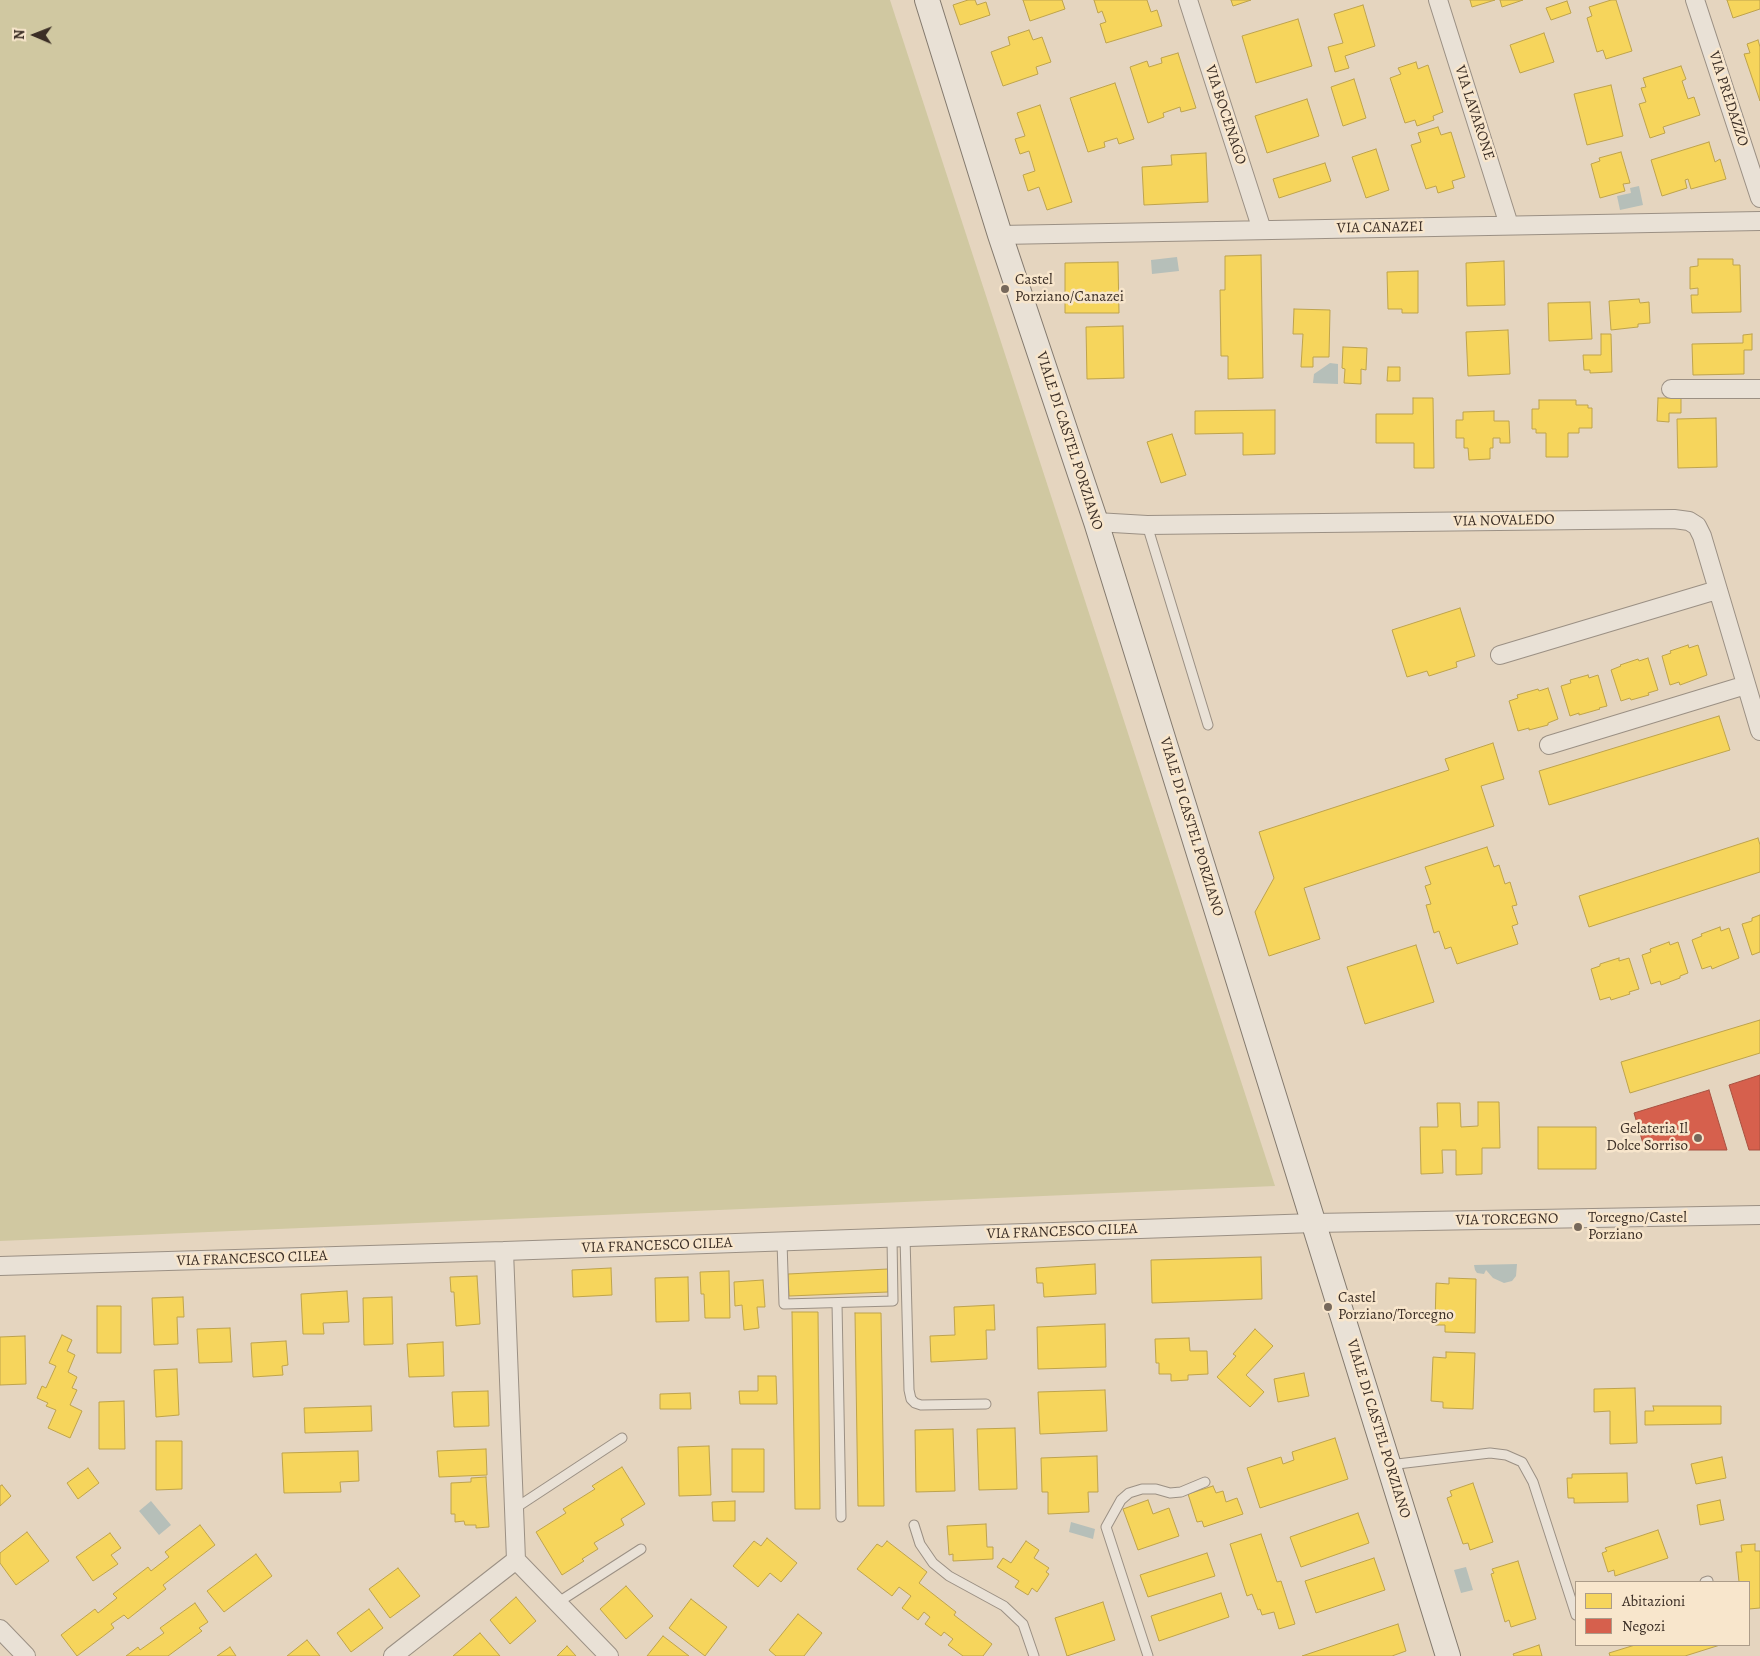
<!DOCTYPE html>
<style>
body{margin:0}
#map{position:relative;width:1760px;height:1656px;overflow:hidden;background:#e5d5bf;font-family:Alegreya,serif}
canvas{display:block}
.legend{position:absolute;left:1575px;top:1581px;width:175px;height:65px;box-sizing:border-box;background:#f8e6cc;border:1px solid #ac9c89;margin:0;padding:6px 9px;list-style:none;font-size:15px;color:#3b2e25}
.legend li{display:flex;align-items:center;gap:10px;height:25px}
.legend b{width:25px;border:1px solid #ac9c89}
.north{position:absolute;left:10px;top:10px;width:50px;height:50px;-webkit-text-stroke:4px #f8e6cc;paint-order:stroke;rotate:271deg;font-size:14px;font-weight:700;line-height:20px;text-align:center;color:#3b2e25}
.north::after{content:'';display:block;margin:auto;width:18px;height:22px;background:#3b2e25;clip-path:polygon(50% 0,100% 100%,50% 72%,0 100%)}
</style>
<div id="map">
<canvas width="1760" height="1656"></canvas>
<ul class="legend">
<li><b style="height:14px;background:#f6d55c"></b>Abitazioni</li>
<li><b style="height:14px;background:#d6604d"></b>Negozi</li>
</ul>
<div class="north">N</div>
</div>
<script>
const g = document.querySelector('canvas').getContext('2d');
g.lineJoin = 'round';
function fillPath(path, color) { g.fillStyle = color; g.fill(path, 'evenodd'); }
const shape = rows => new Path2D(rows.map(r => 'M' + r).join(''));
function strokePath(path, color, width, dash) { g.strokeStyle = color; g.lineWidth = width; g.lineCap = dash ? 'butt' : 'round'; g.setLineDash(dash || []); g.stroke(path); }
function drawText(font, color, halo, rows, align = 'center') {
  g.font = font + ' Alegreya,serif'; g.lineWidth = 5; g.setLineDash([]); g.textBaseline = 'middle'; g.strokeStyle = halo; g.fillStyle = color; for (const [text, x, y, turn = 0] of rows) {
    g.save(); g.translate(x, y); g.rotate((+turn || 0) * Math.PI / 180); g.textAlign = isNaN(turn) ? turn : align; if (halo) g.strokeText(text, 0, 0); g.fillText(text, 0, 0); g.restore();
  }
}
const green = shape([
 [0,0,890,0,1275,1186,0,1241]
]);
const water = shape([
 [1639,186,1643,205,1620,210,1617,196,1631,193,1630,188],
 [1177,257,1179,271,1152,274,1151,260],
 [1330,363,1338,364,1338,384,1313,383,1314,374],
 [1517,1264,1516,1276,1512,1281,1504,1283,1493,1278,1486,1270,1484,1274,1477,1273,1475,1270,1474,1265],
 [151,1501,171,1525,159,1535,139,1511],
 [1071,1522,1095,1529,1093,1539,1069,1532],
 [1466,1567,1473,1590,1461,1593,1454,1570]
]);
const homes = shape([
 [968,0,975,0,977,5,986,2,990,15,960,25,953,5,968,0],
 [1023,0,1062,0,1065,9,1030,21,1023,0],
 [1094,0,1147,0,1151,12,1157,10,1162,26,1106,43,1100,24,1106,22,1102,11,1098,13,1094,0],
 [1231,0,1251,0,1233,6,1231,0],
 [1470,0,1495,0,1472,7,1470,0],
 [1500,0,1523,0,1502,7,1500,0],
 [1611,0,1616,0,1632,51,1606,59,1603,50,1597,52,1587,18,1592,16,1589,7,1611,0],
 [1727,0,1760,0,1760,9,1733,18,1727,0],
 [1567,1,1571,13,1551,20,1546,8,1567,1],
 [1363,5,1375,46,1345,56,1349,68,1335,72,1328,47,1343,43,1334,14,1363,5],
 [1298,19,1312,66,1256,83,1242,36,1298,19],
 [1029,30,1033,40,1042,37,1051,62,1036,67,1038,74,1003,86,991,52,1010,45,1008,37,1029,30],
 [1544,33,1554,62,1520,73,1510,45,1544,33],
 [1758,40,1760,47,1760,101,1744,54,1750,53,1747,44,1758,40],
 [1178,53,1196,108,1181,112,1180,107,1163,113,1164,117,1148,123,1130,67,1147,61,1149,67,1162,63,1161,58,1178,53],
 [1416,62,1418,69,1428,65,1443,112,1433,116,1434,120,1417,126,1415,120,1405,123,1390,78,1401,74,1398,68,1416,62],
 [1681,66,1686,79,1682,81,1688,99,1694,97,1700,115,1663,127,1665,133,1650,138,1639,104,1646,102,1641,88,1646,87,1643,78,1681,66],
 [1354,79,1366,118,1343,126,1331,87,1354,79],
 [1115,83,1134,139,1119,144,1117,138,1104,142,1105,147,1088,152,1070,98,1115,83],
 [1611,85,1623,136,1587,145,1574,94,1611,85],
 [1307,99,1319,136,1267,153,1255,116,1307,99],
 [1040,105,1072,202,1047,210,1039,187,1028,191,1023,175,1035,171,1029,151,1020,154,1015,139,1025,136,1017,113,1040,105],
 [1438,127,1441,135,1451,132,1465,177,1452,181,1454,188,1438,193,1436,186,1426,189,1411,145,1421,142,1418,133,1438,127],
 [1709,142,1715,162,1720,159,1726,179,1691,189,1688,179,1685,180,1687,188,1662,196,1651,160,1709,142],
 [1376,149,1389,190,1366,198,1352,157,1376,149],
 [1621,152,1630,183,1623,184,1625,191,1600,198,1591,164,1600,161,1599,158,1621,152],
 [1206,153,1208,202,1144,205,1142,167,1172,165,1171,155,1206,153],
 [1325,163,1331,181,1279,198,1273,179,1325,163],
 [1261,255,1263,378,1228,379,1228,356,1221,356,1220,290,1225,290,1225,256,1261,255],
 [1698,259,1733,259,1733,265,1740,265,1741,312,1692,313,1691,295,1698,295,1698,288,1690,289,1690,267,1698,266,1698,259],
 [1504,261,1505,305,1467,306,1466,263,1504,261],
 [1118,262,1119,313,1065,313,1065,263,1118,262],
 [1418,271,1418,313,1402,313,1402,309,1388,309,1387,272,1418,271],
 [1639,299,1640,303,1649,302,1650,323,1638,324,1638,327,1611,330,1609,301,1639,299],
 [1590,302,1592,339,1549,341,1548,303,1590,302],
 [1294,309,1330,310,1329,357,1313,357,1313,367,1301,367,1303,334,1293,334,1294,309],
 [1123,326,1124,378,1087,379,1086,327,1123,326],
 [1508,330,1510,374,1468,376,1466,332,1508,330],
 [1601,334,1611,334,1612,372,1590,373,1590,370,1584,370,1583,355,1601,355,1601,334],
 [1752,334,1752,350,1744,350,1744,374,1693,375,1692,344,1743,343,1743,335,1752,334],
 [1343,347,1367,348,1366,370,1361,369,1361,384,1344,383,1345,369,1342,368,1343,347],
 [1388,367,1400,367,1400,381,1387,381,1388,367],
 [1413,398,1433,398,1434,468,1414,468,1414,443,1376,443,1376,414,1413,414,1413,398],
 [1658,398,1681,398,1681,413,1669,413,1669,422,1657,421,1658,398],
 [1539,400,1576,400,1576,405,1588,405,1588,408,1592,408,1592,428,1579,428,1579,433,1568,433,1568,457,1546,457,1546,433,1536,433,1536,429,1532,429,1532,409,1539,409,1539,400],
 [1275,410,1275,454,1243,455,1243,433,1195,434,1195,411,1275,410],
 [1494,411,1494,421,1509,421,1510,443,1500,443,1500,438,1493,438,1493,448,1490,448,1490,459,1469,460,1468,448,1464,448,1464,438,1456,438,1456,420,1463,420,1463,412,1494,411],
 [1716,418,1717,467,1678,468,1677,419,1716,418],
 [1172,434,1186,475,1161,483,1147,442,1172,434],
 [1460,608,1475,656,1456,662,1457,667,1429,676,1427,671,1407,677,1392,630,1460,608],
 [1688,645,1689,648,1698,645,1707,675,1680,685,1679,682,1670,685,1662,656,1671,653,1670,651,1688,645],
 [1648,658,1658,690,1648,693,1649,695,1631,700,1630,698,1621,701,1611,670,1621,666,1620,665,1638,659,1639,661,1648,658],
 [1588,675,1589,678,1598,675,1607,706,1599,708,1600,709,1579,715,1579,713,1570,716,1561,686,1571,683,1570,680,1588,675],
 [1548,688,1558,719,1548,723,1548,725,1529,730,1529,728,1518,731,1509,701,1518,698,1517,695,1538,689,1539,691,1548,688],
 [1719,716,1730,750,1549,805,1539,771,1719,716],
 [1493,743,1504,779,1481,786,1494,826,1304,888,1320,939,1269,956,1255,912,1274,878,1259,832,1449,770,1445,759,1493,743],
 [1758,838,1760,845,1760,872,1589,927,1579,896,1758,838],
 [1487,847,1494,867,1499,865,1505,884,1510,882,1517,905,1512,906,1518,924,1512,926,1518,944,1457,964,1451,947,1445,949,1439,931,1434,933,1426,905,1431,904,1425,886,1431,884,1425,867,1487,847],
 [1760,915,1760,952,1752,955,1742,924,1752,921,1752,918,1760,915],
 [1720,927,1721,931,1729,928,1739,958,1712,969,1711,966,1702,969,1692,940,1702,936,1701,934,1720,927],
 [1669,942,1670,945,1678,942,1688,973,1680,976,1680,978,1661,985,1660,981,1651,984,1642,955,1651,952,1650,949,1669,942],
 [1416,945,1434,1002,1365,1024,1347,967,1416,945],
 [1619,958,1619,961,1629,958,1639,989,1629,992,1630,994,1611,1000,1610,997,1600,1000,1591,969,1600,966,1600,964,1619,958],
 [1760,1020,1760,1053,1630,1093,1621,1062,1760,1020],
 [1478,1102,1499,1102,1500,1148,1482,1148,1482,1174,1456,1175,1456,1150,1442,1150,1443,1173,1421,1174,1420,1127,1438,1127,1437,1103,1460,1103,1461,1127,1478,1126,1478,1102],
 [1538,1127,1596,1127,1596,1169,1538,1169,1538,1127],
 [1261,1257,1262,1299,1152,1303,1151,1260,1261,1257],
 [1095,1264,1096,1294,1044,1297,1043,1283,1037,1283,1036,1268,1095,1264],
 [611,1268,612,1295,573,1297,572,1270,611,1268],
 [888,1269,888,1292,789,1296,788,1274,888,1269],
 [729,1271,730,1318,705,1318,704,1294,701,1294,700,1272,729,1271],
 [477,1276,480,1324,456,1326,454,1292,451,1292,450,1277,477,1276],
 [688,1277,689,1321,656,1322,655,1278,688,1277],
 [1449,1278,1476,1279,1475,1333,1445,1332,1445,1325,1435,1325,1436,1283,1449,1284,1449,1278],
 [763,1280,765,1307,757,1307,759,1328,744,1330,742,1305,735,1306,734,1282,763,1280],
 [347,1291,349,1322,323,1323,324,1334,303,1334,301,1294,347,1291],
 [183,1297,184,1317,177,1317,178,1344,154,1345,152,1298,183,1297],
 [392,1297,393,1344,364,1345,363,1298,392,1297],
 [994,1305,995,1330,986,1330,987,1359,931,1362,930,1336,955,1335,954,1307,994,1305],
 [97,1306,121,1306,121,1353,97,1353,97,1306],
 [792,1312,818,1312,820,1509,795,1509,792,1312],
 [855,1313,881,1313,884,1506,858,1506,855,1313],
 [1105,1324,1106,1367,1038,1369,1037,1327,1105,1324],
 [230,1328,232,1362,199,1363,197,1329,230,1328],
 [1255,1329,1273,1346,1246,1375,1264,1392,1250,1407,1217,1377,1236,1356,1233,1354,1255,1329],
 [62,1335,72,1340,67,1351,75,1355,68,1372,77,1377,72,1388,77,1390,70,1405,82,1411,70,1438,48,1428,56,1410,46,1406,48,1403,37,1398,42,1386,46,1388,56,1366,49,1363,62,1335],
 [25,1336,26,1384,0,1385,0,1337,25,1336],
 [1189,1338,1190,1351,1207,1351,1208,1374,1188,1375,1188,1380,1171,1381,1171,1374,1159,1374,1159,1363,1156,1363,1155,1339,1189,1338],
 [286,1341,288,1365,282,1366,283,1375,253,1377,251,1343,286,1341],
 [443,1342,444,1376,409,1377,407,1344,443,1342],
 [1446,1352,1475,1353,1473,1409,1443,1408,1443,1402,1431,1401,1433,1357,1446,1358,1446,1352],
 [177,1369,179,1415,156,1417,154,1370,177,1369],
 [1304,1373,1309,1396,1278,1402,1274,1379,1304,1373],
 [758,1376,776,1376,777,1404,740,1404,739,1391,758,1391,758,1376],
 [1635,1388,1637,1443,1610,1444,1610,1411,1594,1412,1594,1389,1635,1388],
 [1105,1390,1107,1431,1040,1434,1038,1392,1105,1390],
 [488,1391,489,1426,454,1427,452,1392,488,1391],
 [690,1393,691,1409,660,1409,660,1394,690,1393],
 [124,1401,125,1449,99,1449,99,1402,124,1401],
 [371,1406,372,1431,305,1433,304,1408,371,1406],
 [1653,1406,1721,1406,1721,1424,1645,1425,1645,1411,1654,1411,1653,1406],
 [1015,1428,1017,1489,979,1490,977,1429,1015,1428],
 [953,1429,955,1491,916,1492,915,1430,953,1429],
 [1335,1438,1348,1479,1260,1508,1247,1468,1281,1457,1283,1464,1294,1460,1292,1452,1335,1438],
 [156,1441,182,1441,182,1489,156,1490,156,1441],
 [709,1446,711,1495,679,1496,678,1447,709,1446],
 [486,1449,487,1475,439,1477,437,1451,486,1449],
 [732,1449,764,1449,764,1492,732,1492,732,1449],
 [358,1451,359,1481,340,1482,341,1492,284,1493,282,1453,358,1451],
 [1097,1456,1098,1492,1088,1492,1089,1512,1048,1514,1048,1492,1042,1492,1041,1458,1097,1456],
 [1722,1457,1726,1478,1696,1484,1691,1464,1722,1457],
 [622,1467,645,1504,621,1519,624,1525,594,1543,598,1549,582,1559,584,1561,562,1575,536,1532,566,1513,563,1509,595,1489,592,1486,622,1467],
 [88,1468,99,1483,78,1499,67,1483,88,1468],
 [1627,1473,1628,1502,1574,1503,1574,1498,1568,1498,1567,1478,1572,1478,1572,1474,1627,1473],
 [486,1477,489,1527,476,1528,476,1525,465,1525,464,1521,455,1522,455,1514,451,1514,451,1483,471,1482,471,1478,486,1477],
 [1473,1483,1493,1542,1470,1550,1468,1543,1463,1544,1447,1498,1452,1496,1450,1491,1473,1483],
 [2,1485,11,1496,0,1506,0,1486,2,1485],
 [1213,1486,1216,1493,1223,1491,1226,1502,1237,1498,1243,1514,1204,1527,1202,1521,1197,1522,1188,1494,1213,1486],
 [1148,1500,1153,1514,1169,1508,1179,1536,1138,1550,1123,1509,1148,1500],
 [1720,1500,1724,1520,1700,1525,1697,1505,1720,1500],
 [735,1501,735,1521,713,1521,712,1502,735,1501],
 [1358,1513,1369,1543,1301,1567,1290,1537,1358,1513],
 [986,1524,987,1547,993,1547,993,1559,953,1561,953,1554,949,1555,947,1526,986,1524],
 [200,1525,215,1545,163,1585,166,1589,128,1619,124,1615,111,1624,114,1628,77,1656,61,1635,95,1609,98,1613,117,1598,113,1594,148,1567,151,1571,169,1557,165,1552,200,1525],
 [1658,1530,1668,1558,1615,1576,1614,1570,1608,1572,1602,1553,1607,1551,1605,1548,1658,1530],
 [27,1532,49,1561,16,1585,0,1563,0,1553,27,1532],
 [110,1533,121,1548,111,1555,118,1564,93,1581,76,1557,110,1533],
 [1261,1534,1277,1582,1281,1581,1295,1624,1279,1629,1274,1612,1262,1615,1260,1609,1258,1610,1252,1594,1247,1596,1230,1544,1261,1534],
 [767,1538,797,1563,781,1582,770,1573,758,1587,733,1566,754,1541,761,1546,767,1538],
 [887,1541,927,1572,919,1583,956,1612,954,1615,992,1644,983,1656,963,1656,948,1645,953,1639,944,1632,941,1636,925,1624,930,1617,924,1612,918,1620,902,1608,911,1596,899,1587,892,1596,857,1569,877,1544,882,1547,887,1541],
 [1026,1541,1039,1550,1034,1558,1049,1568,1046,1572,1049,1574,1037,1592,1032,1588,1028,1595,1015,1587,1019,1581,997,1567,1003,1558,1011,1563,1026,1541],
 [1755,1544,1755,1551,1760,1551,1760,1608,1749,1609,1749,1582,1739,1582,1736,1552,1742,1552,1741,1545,1755,1544],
 [1207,1553,1215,1576,1148,1597,1140,1575,1207,1553],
 [256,1554,272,1576,224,1612,207,1591,256,1554],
 [1374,1558,1385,1590,1316,1613,1305,1581,1374,1558],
 [1518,1561,1536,1619,1511,1627,1509,1620,1505,1622,1491,1574,1494,1573,1492,1569,1518,1561],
 [398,1568,420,1596,390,1618,369,1589,398,1568],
 [626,1586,653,1616,626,1639,600,1609,626,1586],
 [1221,1593,1229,1617,1159,1641,1151,1616,1221,1593],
 [516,1597,536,1621,510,1644,490,1620,516,1597],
 [691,1599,727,1627,705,1656,669,1628,691,1599],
 [1103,1602,1115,1640,1067,1656,1055,1618,1103,1602],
 [195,1603,208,1622,199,1628,202,1631,168,1656,126,1656,138,1647,140,1650,164,1633,160,1628,195,1603],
 [369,1609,383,1628,351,1652,337,1633,369,1609],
 [798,1614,822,1633,804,1656,776,1656,769,1650,798,1614],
 [1398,1624,1406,1651,1392,1656,1302,1656,1398,1624],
 [480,1633,500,1656,453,1656,480,1633],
 [663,1636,689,1656,647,1656,663,1636],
 [307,1640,320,1656,287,1656,307,1640],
 [1539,1645,1542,1656,1514,1656,1513,1654,1539,1645],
 [1635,1645,1720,1645,1685,1656,1610,1656,1609,1653,1635,1645],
 [567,1646,576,1656,557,1656,567,1646],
 [230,1647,236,1656,217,1656,230,1647]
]);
const shops = shape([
 [1760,1075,1760,1150,1749,1150,1729,1085,1760,1075],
 [1709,1090,1727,1150,1645,1150,1634,1113,1709,1090]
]);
const lane = shape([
 [1147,525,1208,725],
 [905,1237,909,1390,911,1399,915,1403,921,1405,986,1404],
 [782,1242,784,1304,893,1301,892,1238],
 [837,1303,841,1517],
 [1389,1465,1490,1453,1506,1455,1522,1462,1533,1482,1576,1615],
 [514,1509,622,1438],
 [914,1525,920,1544,933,1563,949,1576,1004,1606,1023,1624,1034,1656],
 [1705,1582,1708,1581],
 [557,1603,641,1549],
 [1148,1656,1106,1527,1121,1500,1129,1493,1142,1489,1156,1489,1170,1493,1181,1492,1205,1482]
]);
const street = shape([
 [1188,0,1262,230],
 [1438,0,1509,225],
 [1695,0,1760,198],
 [1000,235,1760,221],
 [1671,389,1760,389],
 [1096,522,1147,525,1674,519,1689,521,1697,526,1702,536,1760,731],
 [1500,655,1717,590],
 [1549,745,1746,685],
 [504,1251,516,1560,609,1656],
 [0,1266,504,1251,1314,1223,1760,1215],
 [0,1629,26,1656],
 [393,1656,516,1560]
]);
const secondary = shape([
 [927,0,1000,235,1096,522,1448,1656]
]);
const markers = [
 [1005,289,5,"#76685b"],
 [1698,1138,5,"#76685b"],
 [1578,1227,5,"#76685b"],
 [1328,1307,5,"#76685b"]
];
const streetNames = [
 ["VIA PREDAZZO",1728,99,72],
 ["VIA LAVARONE",1474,113,72],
 ["VIA BOCENAGO",1225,115,72],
 ["VIA CANAZEI",1380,228,-1],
 ["VIALE DI CASTEL PORZIANO",1069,441,72],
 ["VIA NOVALEDO",1504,521,-1],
 ["VIALE DI CASTEL PORZIANO",1191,827,73],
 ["VIA TORCEGNO",1507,1220,-1],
 ["VIA FRANCESCO CILEA",1062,1232,-2],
 ["VIA FRANCESCO CILEA",657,1246,-2],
 ["VIA FRANCESCO CILEA",252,1259,-2],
 ["VIALE DI CASTEL PORZIANO",1378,1429,73]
];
const poiNames = [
 ["Castel",1015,280],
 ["Porziano/Canazei",1015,297],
 ["Gelateria Il",1688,1129,"right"],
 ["Dolce Sorriso",1688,1146,"right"],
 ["Torcegno/Castel",1588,1218],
 ["Porziano",1588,1235],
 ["Castel",1338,1298],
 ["Porziano/Torcegno",1338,1315]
];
fillPath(green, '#d0c8a1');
fillPath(water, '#b6bfb9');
fillPath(homes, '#f6d55c');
strokePath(homes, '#bea34c', 1);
fillPath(shops, '#d6604d');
strokePath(shops, '#a85141', 1);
strokePath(lane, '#9b9084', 11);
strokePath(street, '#9b9084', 20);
strokePath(secondary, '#847a6e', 26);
strokePath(lane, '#e9e1d6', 9);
strokePath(street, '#e9e1d6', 18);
strokePath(secondary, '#e9e1d6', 24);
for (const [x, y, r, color] of markers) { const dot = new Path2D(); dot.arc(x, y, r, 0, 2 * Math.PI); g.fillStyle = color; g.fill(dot); strokePath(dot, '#f8e6cc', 2); }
drawText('15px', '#3b2e25', '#f8e6cc', streetNames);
drawText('15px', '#3b2e25', '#f8e6cc', poiNames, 'left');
</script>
